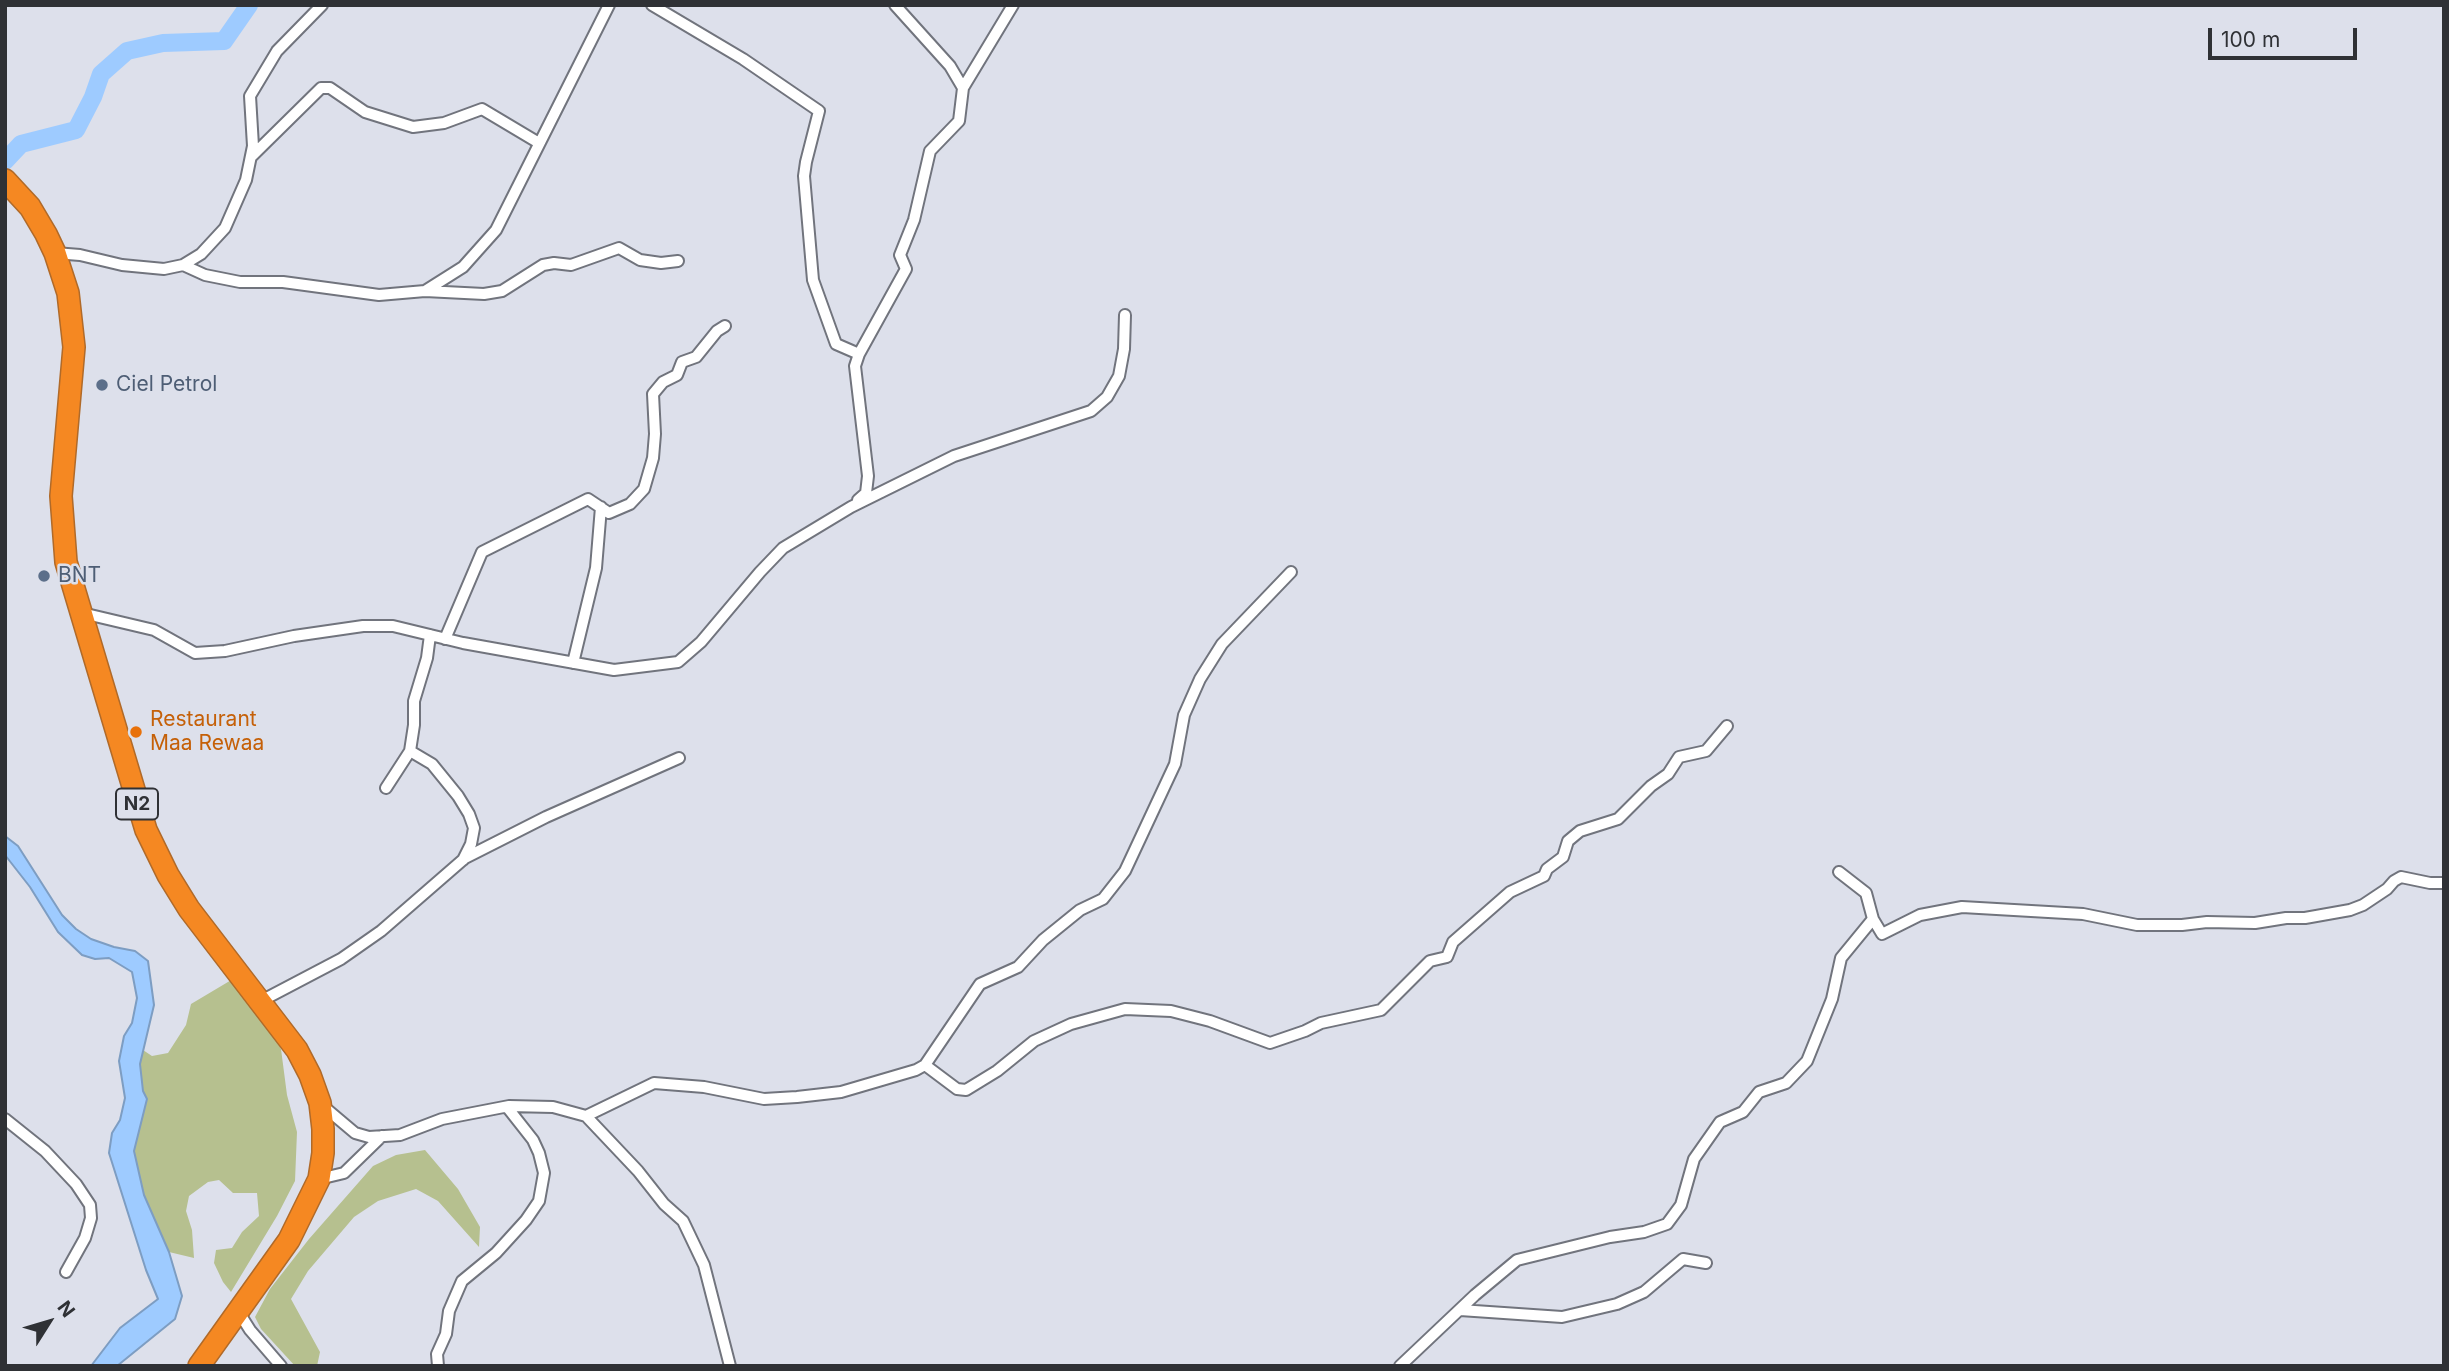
<!DOCTYPE html>
<style>
body{margin:0}
#map{position:relative;width:2449px;height:1371px;overflow:hidden;background:#dde0eb;font-family:Inter,sans-serif}
canvas{display:block}
.frame{position:absolute;inset:0;border:7px solid #2f3135;pointer-events:none}
.north{position:absolute;left:14px;top:1287px;width:70px;height:70px;-webkit-text-stroke:5px #dde0eb;paint-order:stroke;rotate:53deg;font-size:19px;font-weight:700;line-height:28px;text-align:center;color:#2f3135}
.north::after{content:'';display:block;margin:auto;width:24px;height:32px;background:#2f3135;clip-path:polygon(50% 0,100% 100%,50% 72%,0 100%)}
.scale{position:absolute;left:2208px;top:28px;width:149px;height:32px;box-sizing:border-box;border:4px solid #2f3135;border-top:0;padding-left:9px;font-size:21px;line-height:24px;white-space:nowrap;color:#2f3135;-webkit-text-stroke:5px #dde0eb;paint-order:stroke}
</style>
<div id="map">
<canvas width="2449" height="1371"></canvas>
<div class="frame"></div>
<div class="north">N</div>
<div class="scale">100 m</div>
</div>
<script>
const g = document.querySelector('canvas').getContext('2d');
g.lineJoin = 'round';
function fillPath(path, color) { g.fillStyle = color; g.fill(path, 'evenodd'); }
const shape = rows => new Path2D(rows.map(r => 'M' + r).join(''));
function strokePath(path, color, width, dash) { g.strokeStyle = color; g.lineWidth = width; g.lineCap = dash ? 'butt' : 'round'; g.setLineDash(dash || []); g.stroke(path); }
function drawText(font, color, halo, rows, align = 'center') {
  g.font = font + ' Inter,sans-serif'; g.lineWidth = 5; g.setLineDash([]); g.textBaseline = 'middle'; g.strokeStyle = halo; g.fillStyle = color; for (const [text, x, y, turn = 0] of rows) {
    g.save(); g.translate(x, y); g.rotate((+turn || 0) * Math.PI / 180); g.textAlign = isNaN(turn) ? turn : align; if (halo) g.strokeText(text, 0, 0); g.fillText(text, 0, 0); g.restore();
  }
}
const green = shape([
 [233,979,266,1023,281,1049,287,1095,297,1132,295,1181,277,1216,231,1292,223,1282,214,1263,216,1250,232,1248,242,1232,259,1216,257,1193,233,1193,219,1180,208,1182,189,1196,186,1211,192,1230,194,1258,169,1252,144,1195,134,1151,147,1100,143,1091,140,1064,143,1050,152,1056,168,1053,186,1025,191,1004],
 [425,1150,458,1189,480,1227,479,1247,438,1201,416,1189,378,1201,354,1217,308,1271,291,1299,320,1352,317,1366,295,1366,261,1329,255,1317,270,1289,309,1239,373,1166,396,1155]
]);
const water = shape([
 [5,836,18,846,62,915,76,929,91,939,114,947,135,951,148,961,154,1005,140,1064,143,1091,147,1099,134,1151,144,1195,169,1252,182,1296,175,1319,117,1366,91,1366,120,1328,158,1299,146,1270,109,1153,112,1133,120,1120,125,1098,119,1061,124,1036,132,1023,137,998,132,972,109,958,95,959,82,955,58,932,30,887,5,855,5,836]
]);
const river = shape([
 [5,161,21,144,76,130,93,97,101,74,127,51,163,43,224,41,249,5]
]);
const street = shape([
 [652,5,743,59,819,111,806,162,804,176,813,280,836,344,859,354],
 [895,5,950,66,963,88],
 [251,157,321,88,330,88,365,112,413,127,444,123,482,109,539,143],
 [55,253,80,255,122,265,164,269,183,265,201,254,225,228,246,180,253,146,250,96,277,51,322,5],
 [183,265,205,275,240,282,283,282,379,295,425,291,484,294,502,291,543,265,554,263,571,265,619,248,640,260,661,263,678,261],
 [425,291,463,267,496,230,609,5],
 [858,500,866,493,868,476,855,366,859,354,906,269,900,255,914,220,930,151,959,121,963,88,1013,5],
 [82,613,154,630,195,653,225,651,294,636,363,626,393,626,463,643,614,670,678,662,701,642,760,572,783,548,851,507,954,456,1091,411,1107,397,1119,376,1124,349,1125,315],
 [445,639,482,552,588,499,609,513,630,504,644,489,653,458,655,434,653,394,663,382,677,375,682,362,696,357,717,331,725,326],
 [573,663,596,568,601,507],
 [410,751,432,764,458,796,469,814,474,828,471,844,463,860],
 [386,788,410,751,414,725,414,701,427,658,430,635],
 [1873,919,1882,934,1920,915,1962,907,2083,914,2137,925,2182,925,2207,922,2255,923,2286,918,2305,918,2350,910,2363,905,2387,889,2394,881,2401,877,2430,883,2444,883],
 [261,1001,341,959,381,931,465,858,546,817,679,758],
 [925,1065,957,1089,966,1090,997,1071,1034,1041,1071,1024,1125,1009,1171,1011,1210,1021,1270,1043,1305,1031,1321,1023,1381,1010,1430,961,1447,957,1453,942,1510,892,1544,876,1547,869,1563,857,1568,841,1580,831,1618,819,1651,786,1668,774,1679,757,1706,751,1727,726],
 [323,1106,355,1133,369,1137,400,1135,442,1119,509,1106,553,1107,586,1116,638,1171,664,1204,683,1221,704,1265,730,1366],
 [586,1116,654,1083,704,1087,764,1099,797,1097,841,1092,916,1070,925,1065,980,984,1018,967,1043,940,1080,910,1103,899,1125,871,1175,764,1184,715,1200,679,1222,644,1291,572],
 [5,1119,45,1151,76,1184,90,1205,91,1218,85,1238,66,1272],
 [319,1179,344,1173,382,1136],
 [1460,1310,1562,1317,1617,1304,1644,1292,1683,1259,1706,1263],
 [238,1311,250,1330,281,1366],
 [438,1366,437,1354,446,1334,449,1311,462,1281,496,1253,526,1220,539,1201,544,1173,539,1153,533,1140,507,1107],
 [1400,1366,1475,1295,1517,1260,1610,1237,1644,1232,1667,1224,1681,1205,1694,1159,1720,1122,1743,1112,1759,1092,1786,1083,1807,1061,1832,999,1841,958,1873,919,1866,893,1839,872]
]);
const highway = shape([
 [5,180,30,207,46,234,55,253,68,293,74,347,61,496,66,562,146,830,168,875,189,909,297,1050,310,1075,320,1103,323,1129,323,1153,319,1179,289,1240,199,1366]
]);
const markers = [
 [102,385,7,"#5c6f8a"],
 [44,576,7,"#5c6f8a"],
 [136,732,7,"#e8710a"]
];
const shields = [
 [137,804,42]
];
const shieldNames = [
 ["N2",137,804]
];
const serviceNames = [
 ["Ciel Petrol",116,385],
 ["BNT",58,576]
];
const foodNames = [
 ["Restaurant",150,720],
 ["Maa Rewaa",150,744]
];
fillPath(green, '#b6c08f');
fillPath(water, '#9ecbff');
strokePath(water, '#7d9dc2', 2);
strokePath(river, '#9ecbff', 18);
strokePath(street, '#71747d', 14);
strokePath(highway, '#b06a29', 24);
strokePath(street, '#fff', 10);
strokePath(highway, '#f58822', 21);
for (const [x, y, r, color] of markers) { const dot = new Path2D(); dot.arc(x, y, r, 0, 2 * Math.PI); g.fillStyle = color; g.fill(dot); strokePath(dot, '#dde0eb', 2.5); }
for (const [x, y, w] of shields) { const box = new Path2D(); box.roundRect(x - w / 2, y - 15.5, w, 31, 5); g.fillStyle = '#dde0eb'; g.fill(box); strokePath(box, '#2f3135', 2); }
drawText('bold 19px', '#2f3135', null, shieldNames);
drawText('21px', '#4e5e75', '#dde0eb', serviceNames, 'left');
drawText('21px', '#c56008', '#dde0eb', foodNames, 'left');
</script>
